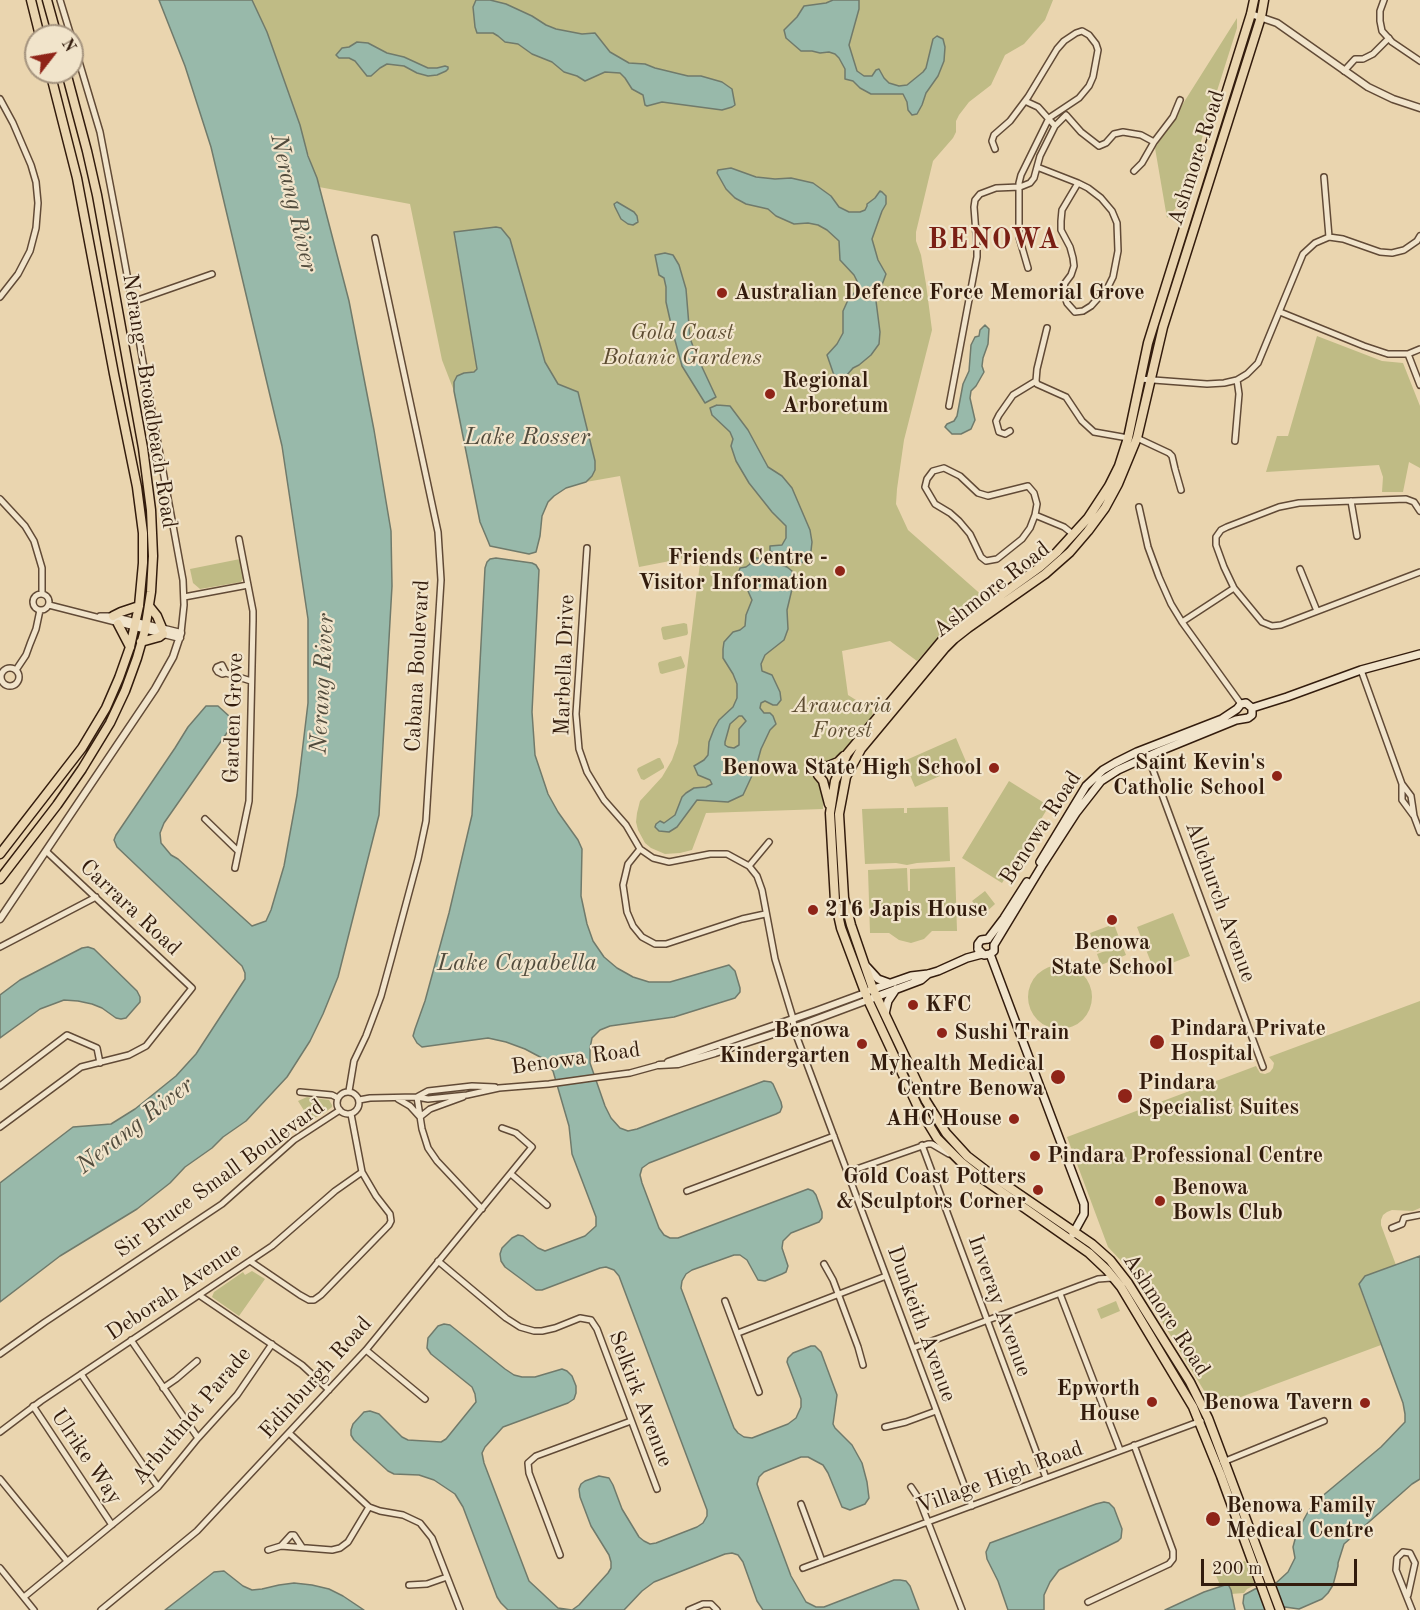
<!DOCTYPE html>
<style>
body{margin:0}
#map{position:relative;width:1420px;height:1610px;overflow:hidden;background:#ead5af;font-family:"Old Standard TT",serif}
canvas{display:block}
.north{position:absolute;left:24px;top:24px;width:60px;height:60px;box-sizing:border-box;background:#f1e4cb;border:2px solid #a5947f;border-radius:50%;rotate:59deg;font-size:16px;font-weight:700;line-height:24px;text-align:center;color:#331c0d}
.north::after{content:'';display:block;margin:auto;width:21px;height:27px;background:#8f2418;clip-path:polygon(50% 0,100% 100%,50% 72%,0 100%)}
.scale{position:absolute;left:1201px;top:1559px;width:156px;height:27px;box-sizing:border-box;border:3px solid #331c0d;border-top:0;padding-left:8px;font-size:18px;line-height:21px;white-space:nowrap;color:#331c0d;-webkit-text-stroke:4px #f1e4cb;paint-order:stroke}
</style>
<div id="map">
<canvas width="1420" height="1610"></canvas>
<div class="north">N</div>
<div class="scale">200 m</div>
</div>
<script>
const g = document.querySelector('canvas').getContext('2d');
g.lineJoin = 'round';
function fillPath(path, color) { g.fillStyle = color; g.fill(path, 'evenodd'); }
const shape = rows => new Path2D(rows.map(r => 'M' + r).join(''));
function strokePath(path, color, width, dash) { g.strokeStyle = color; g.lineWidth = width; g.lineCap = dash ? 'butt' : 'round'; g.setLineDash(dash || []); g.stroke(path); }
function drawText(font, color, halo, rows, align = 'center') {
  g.font = font + ' "Old Standard TT",serif'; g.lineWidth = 4.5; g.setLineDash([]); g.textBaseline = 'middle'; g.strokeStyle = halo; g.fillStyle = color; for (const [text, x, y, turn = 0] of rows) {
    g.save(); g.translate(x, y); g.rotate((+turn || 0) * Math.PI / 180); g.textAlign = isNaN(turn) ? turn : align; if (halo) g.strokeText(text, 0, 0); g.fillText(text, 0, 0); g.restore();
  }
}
const green = shape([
 [252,0,1053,0,1045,20,1024,44,1005,55,991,85,969,102,959,115,956,121,956,132,953,138,933,161,916,232,916,241,921,255,926,284,932,330,904,440,897,489,896,504,908,530,985,598,954,620,917,661,890,641,842,651,848,695,872,710,873,718,838,758,835,756,831,766,823,776,823,809,706,813,692,850,680,853,665,854,651,848,645,843,638,830,636,822,637,813,640,801,662,777,672,760,678,743,701,555,639,567,620,476,586,482,592,476,595,470,558,384,545,362,510,239,501,228,496,227,454,233,477,369,474,372,464,373,454,382,454,391,442,360,410,204,319,187,283,77,267,32],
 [1237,18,1237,28,1182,201,1167,218,1155,148],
 [1317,336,1382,361,1403,363,1420,406,1420,468,1409,462,1403,492,1382,492,1383,477,1379,465,1266,472,1277,436,1288,436],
 [240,559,244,577,241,582,200,589,193,583,190,569],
 [684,623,687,624,688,633,687,635,665,640,663,639,661,629,662,627],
 [681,656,685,666,684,668,662,674,660,673,658,664,659,662],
 [956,738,967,764,915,787,904,761],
 [658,758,660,758,664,766,664,768,644,780,641,779,637,770,638,768],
 [1009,781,1049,806,1002,883,962,858],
 [948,807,950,861,917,863,907,865,896,863,865,864,862,809,904,808,904,813,907,813,907,808],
 [955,867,957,931,932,931,924,939,911,943,899,940,889,933,870,933,868,870,907,868,908,891,910,891,910,869],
 [985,891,995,904,983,915,972,901],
 [1173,913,1190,956,1154,970,1137,927],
 [1114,924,1121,943,1097,952,1090,933],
 [1122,945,1126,955,1101,965,1097,954],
 '1028 997a32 32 0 1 1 64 0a32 32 0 1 1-64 0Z',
 [1420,1001,1420,1208,1413,1211,1392,1210,1387,1212,1383,1215,1381,1220,1381,1225,1396,1265,1365,1276,1360,1288,1381,1345,1214,1407,1138,1282,1125,1265,1108,1247,1067,1137,1256,1066,1260,1073,1265,1074,1270,1072,1273,1068,1274,1063,1269,1057],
 [307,1097,329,1100,332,1105,332,1107,323,1114,310,1120,298,1101],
 [252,1271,265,1279,239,1316,212,1297,214,1292,243,1272,245,1275],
 [1116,1301,1120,1311,1101,1319,1097,1309],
 [1245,1561,1255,1585,1247,1589,1244,1593,1231,1594,1231,1590,1228,1584,1220,1585,1215,1573]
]);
const water = shape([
 [159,0,252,0,267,32,300,125,308,156,317,178,349,301,374,430,391,531,392,586,379,815,338,977,323,1014,310,1041,287,1077,246,1121,223,1137,212,1148,185,1167,170,1183,137,1209,60,1256,0,1302,0,1183,73,1127,111,1124,135,1109,176,1076,196,1054,245,979,245,973,242,966,117,847,114,840,116,835,175,748,188,727,206,706,218,706,229,716,231,727,164,823,160,833,161,843,171,855,178,859,252,926,266,921,271,910,284,866,297,795,308,703,308,619,282,446,211,147,185,66,159,0],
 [476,0,490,0,506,4,532,16,546,25,556,29,582,34,595,33,610,52,629,63,645,64,655,68,688,76,701,76,722,82,732,89,735,105,732,107,722,110,662,102,647,106,645,105,643,95,632,89,625,78,620,73,605,72,585,81,577,76,564,72,552,62,532,54,518,44,505,42,498,36,493,33,477,33,475,27,473,7,476,0],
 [833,0,859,0,859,9,849,45,857,71,864,76,872,76,876,70,879,69,884,78,889,83,899,86,907,85,923,72,926,68,933,39,937,36,943,39,945,47,944,61,938,76,926,93,922,105,917,114,912,115,908,110,907,102,903,94,871,94,860,88,853,81,845,79,845,69,839,58,835,54,829,52,820,53,812,51,801,51,786,38,784,30,797,17,804,6,826,3,833,0],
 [357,42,368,43,387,53,404,57,428,68,437,68,445,66,448,67,448,69,446,71,437,75,428,76,417,73,404,66,387,64,380,68,371,76,367,76,355,61,349,58,339,58,336,55,342,48,349,47,357,42],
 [731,168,756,177,775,179,791,178,813,183,831,196,839,207,849,212,860,212,865,210,867,206,867,204,875,198,880,191,882,192,886,196,886,204,882,211,872,239,878,260,886,274,876,301,880,332,879,344,871,355,859,365,853,368,840,383,836,381,827,355,837,344,843,333,843,311,848,300,855,292,857,284,857,281,854,275,840,260,839,241,827,230,818,225,808,223,794,224,776,216,768,209,746,204,735,198,726,189,717,173,718,170,731,168],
 [617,202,634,212,637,216,638,222,633,225,628,224,621,219,615,207,614,204,617,202],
 [496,227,501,228,510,239,545,362,558,384,578,392,595,461,595,470,592,476,586,482,566,488,554,496,548,502,542,516,540,536,536,552,529,554,490,546,488,541,480,522,454,391,454,382,457,376,464,373,474,372,477,369,454,232,496,227],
 [665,253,673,255,679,265,686,289,690,338,695,352,716,397,705,403,682,366,673,333,666,302,666,287,664,278,659,275,655,255,665,253],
 [985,325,989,329,988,344,983,358,982,366,984,372,976,386,971,391,970,398,975,420,971,429,961,434,952,434,945,427,947,424,954,421,957,416,963,384,969,371,971,345,975,337,979,336,980,330,985,325],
 [717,405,730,406,748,430,768,467,782,476,792,488,810,530,812,542,811,551,801,564,770,551,770,546,782,545,786,538,786,526,772,512,749,483,736,461,731,446,733,439,730,432,712,415,710,408,717,405],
 [496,558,532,563,536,565,539,570,532,712,535,755,548,794,558,812,578,840,582,849,581,896,587,924,593,941,604,957,617,968,633,977,649,982,670,982,729,965,735,971,740,988,740,992,735,998,674,1017,610,1026,600,1030,592,1038,590,1048,590,1063,605,1106,611,1118,620,1128,628,1131,637,1129,764,1081,771,1082,773,1084,781,1102,782,1107,780,1112,776,1114,649,1163,642,1168,640,1175,642,1183,659,1228,664,1235,670,1238,678,1238,808,1189,813,1191,816,1195,822,1212,822,1218,819,1222,791,1233,783,1241,782,1248,788,1266,786,1272,782,1274,765,1281,758,1280,747,1260,740,1255,734,1255,692,1270,686,1274,682,1281,681,1288,734,1428,738,1433,744,1437,752,1438,788,1424,796,1418,801,1407,801,1399,787,1362,788,1358,793,1353,811,1346,815,1346,821,1352,837,1395,833,1424,835,1428,852,1445,862,1463,867,1482,869,1498,865,1504,850,1510,842,1507,828,1473,823,1465,808,1457,801,1457,771,1469,764,1472,759,1477,757,1484,759,1490,791,1576,806,1602,816,1607,824,1607,894,1580,900,1580,906,1581,910,1586,919,1610,763,1610,757,1601,743,1562,738,1555,732,1553,725,1554,654,1582,642,1591,624,1610,508,1610,501,1603,497,1597,463,1507,455,1494,434,1480,419,1475,394,1474,388,1471,354,1440,351,1435,351,1430,353,1424,364,1412,370,1411,379,1414,402,1437,408,1440,441,1442,446,1439,476,1402,475,1394,472,1387,431,1354,427,1348,428,1338,438,1326,444,1324,450,1325,505,1369,514,1375,522,1377,535,1377,562,1369,567,1371,572,1376,576,1386,576,1393,574,1399,568,1403,503,1427,485,1447,482,1453,484,1463,529,1581,558,1608,572,1610,579,1605,608,1573,611,1568,611,1562,609,1555,591,1526,580,1497,579,1489,581,1484,585,1481,599,1476,609,1478,613,1485,622,1509,639,1537,644,1541,650,1544,656,1543,697,1527,703,1523,707,1516,707,1510,619,1276,614,1270,606,1267,600,1268,542,1290,536,1290,505,1267,501,1261,500,1254,502,1248,512,1238,518,1235,523,1236,538,1248,545,1251,585,1236,596,1226,596,1217,572,1154,569,1126,553,1071,542,1058,525,1049,506,1042,488,1038,422,1047,417,1043,413,1036,415,1029,425,1001,449,913,472,815,485,568,487,562,490,559,496,558],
 [753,558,758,558,787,567,792,571,792,576,793,585,787,610,788,629,784,640,765,655,761,664,762,671,772,675,780,692,781,700,777,705,773,705,765,701,761,703,760,708,764,713,770,713,773,716,776,724,770,730,761,749,756,767,743,795,728,802,697,800,677,827,669,832,659,831,655,827,656,824,660,821,664,823,675,815,682,797,686,793,694,788,706,787,712,784,710,780,698,775,694,766,704,760,708,755,709,742,714,729,719,720,733,707,737,698,737,684,733,674,723,658,723,649,724,642,733,632,740,630,745,626,746,615,752,600,739,571,740,568,746,567,750,564,751,559,753,558],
 [739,716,742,716,746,721,739,729,739,745,734,748,728,747,725,745,725,742,730,724,739,716],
 [88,947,94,949,137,991,140,997,140,1002,126,1018,121,1019,116,1018,102,1008,92,1004,78,1001,64,1000,40,1009,0,1038,0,995,20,980,82,948,88,947],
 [1420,1256,1420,1479,1412,1484,1344,1544,1338,1563,1338,1566,1333,1585,1328,1593,1322,1599,1299,1609,1285,1607,1275,1610,1245,1610,1243,1603,1244,1595,1255,1589,1276,1583,1288,1572,1295,1558,1293,1547,1297,1532,1309,1510,1320,1498,1381,1447,1405,1422,1405,1414,1403,1403,1359,1284,1365,1276,1420,1256],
 [1104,1502,1109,1503,1114,1508,1122,1529,1121,1538,1118,1541,1059,1570,1050,1582,1044,1595,1044,1610,1008,1610,998,1581,987,1559,986,1552,990,1543,1096,1504,1104,1502],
 [224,1571,243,1586,252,1590,262,1589,279,1585,294,1583,312,1585,329,1589,343,1596,364,1610,165,1610,214,1572,224,1571],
 [1228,1584,1231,1590,1235,1610,1165,1610,1204,1592,1228,1584]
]);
const minor = shape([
 [60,0,71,36],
 [1384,0,1380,11,1380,21,1382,31,1392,42,1420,61],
 [72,38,100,132,119,231,183,580,184,605,181,633],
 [1344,71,1355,59,1363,59,1373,54,1389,38],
 [0,99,13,123,31,165,36,182,38,203,36,228,30,251,18,274,0,297],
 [1025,101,1038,107,1055,126],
 [995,149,992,141,994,135,1010,121,1028,97,1057,49,1064,41,1076,33,1082,31,1089,35,1096,44,1098,50,1093,77,1089,86,1079,98,1049,118,1021,175,1019,183,1019,237,1028,268],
 [1037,167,1078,183,1088,188,1101,198,1112,211,1117,223,1118,251,1113,277,1108,287,1091,306,1083,311,1075,312,1067,303,1063,292,1065,283,1071,275,1074,266,1073,258,1070,247,1061,230,1061,221,1062,210,1078,183],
 [1134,171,1142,163,1154,142,1173,117,1180,100],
 [1324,177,1329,237],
 [132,302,212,274],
 [1280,312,1364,346,1388,354,1408,354,1420,349],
 [1408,354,1420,385],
 [1140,379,1207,384,1224,383,1237,380,1247,374,1258,363,1303,254,1315,243,1329,237,1343,239,1380,252,1392,253,1404,250,1417,241,1420,236],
 [1036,381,1037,384,1066,397,1082,421,1094,432,1128,438],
 [1036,381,1037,369,1047,328],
 [949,406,977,257,977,247,974,207,975,200,980,194,996,188,1020,187,1030,183,1034,178,1040,156,1055,126,1066,115,1081,132,1099,146,1106,143,1114,134,1123,132,1141,135,1154,142],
 [1010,431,1005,434,999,432,996,421,999,415,1013,395,1036,381],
 [1137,438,1169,453,1172,456,1175,469,1181,490],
 [1235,441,1239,394,1237,380],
 [0,499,25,526,34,541,42,568,42,594],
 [1351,501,1357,536],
 [1139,507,1148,547,1159,577,1171,604,1182,622,1241,704],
 [1420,511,1414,502,1406,499,1299,503,1279,507,1227,527,1221,530,1216,537,1216,545,1224,567,1234,588,1262,622,1272,626,1281,625,1420,572],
 [1035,515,1030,528,1022,539,997,559,986,561,981,557,970,534,959,521,950,513,935,504,925,487,927,479,933,471,944,468,960,476,978,493,988,496,1028,486,1034,493,1037,504,1035,515,1064,527,1074,535],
 [587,548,576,714,579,749,587,772,604,800,626,825,640,849,653,858,669,862,710,854,727,854,749,866,757,876,762,890,775,959,792,1015,795,1032,972,1506],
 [1300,569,1317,611],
 '33 602a8 8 0 1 1 16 0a8 8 0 1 1-16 0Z',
 [184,597,248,585],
 [49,605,135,627],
 [100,616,113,616,136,622],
 [1182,622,1234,588],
 '1 677a9 9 0 1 1 18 0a9 9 0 1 1-18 0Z',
 [16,670,26,655,30,644,36,629,40,610],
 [1361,670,1402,784,1411,796,1414,816,1420,832],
 [226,673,222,665,217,667,216,669,218,672,222,674,226,673,251,681],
 [1147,754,1263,1067],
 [1402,784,1402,800,1413,815],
 [205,819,238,851],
 [640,849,628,864,623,885,627,912,633,926,642,937,655,944,666,944,742,919,765,914],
 [749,866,769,842],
 [235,868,249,801,253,621,253,611,239,539],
 [0,947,96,897],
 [0,1086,67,1035,97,1048,100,1063],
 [349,1091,354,1061,366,1036,381,996,392,956,418,859,426,821,441,580,438,532,375,238],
 '337 1103a11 11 0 1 1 22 0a11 11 0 1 1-22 0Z',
 [300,1092,332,1095,338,1098],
 [417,1097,422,1129,428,1148,437,1161,482,1209],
 [417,1097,428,1091,472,1086,495,1087],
 [398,1099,410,1106,420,1117,430,1109,463,1097],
 [359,1100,370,1098,417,1097,428,1099,467,1095,499,1088,549,1084,599,1077,630,1073,659,1065],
 [0,1127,81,1067,129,1055,146,1046,192,988,46,851],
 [922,1145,1046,1478],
 [848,1172,928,1144,932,1144,949,1154],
 [511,1174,547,1205],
 [687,1191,834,1136],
 [1392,1228,1402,1224,1404,1218,1420,1215],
 [250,1261,300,1295,309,1300,314,1300,321,1295,389,1225,391,1221,390,1214,376,1196,362,1172,351,1114],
 [438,1261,506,1318,520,1327,534,1331,542,1331,555,1328,580,1318,591,1320,597,1329,657,1489],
 [824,1264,833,1280,858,1347,863,1365],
 [1060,1294,1120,1450],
 [199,1295,302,1365,329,1390],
 [725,1301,759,1392],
 [738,1333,886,1276],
 [131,1340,198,1438],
 [913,1348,1098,1279,1111,1278,1114,1279],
 [366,1350,425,1399],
 [0,1354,45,1322,222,1204,294,1140,340,1110],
 [81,1374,158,1487],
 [163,1388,176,1379,197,1361],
 [33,1406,112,1525],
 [885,1427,906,1422,936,1411],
 [0,1432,41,1401,272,1246,335,1191,362,1172],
 [289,1433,369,1507,380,1511,403,1515,420,1523,432,1538,460,1610],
 [1223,1462,1324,1421],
 [0,1479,67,1561],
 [911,1487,919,1499,962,1610],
 [801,1504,822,1561],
 [281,1546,291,1535,294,1535,302,1547],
 [268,1550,281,1546,332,1550,340,1548,348,1542,369,1507],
 [560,1555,529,1473,528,1463,536,1456,631,1421],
 [0,1568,34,1610],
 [803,1568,1201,1421],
 [409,1585,427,1584,447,1577],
 [1408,1595,1415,1563,1410,1553,1403,1552,1397,1558,1396,1570,1412,1610],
 [24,1597,158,1487,198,1438,237,1395,272,1344],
 [1088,1602,1169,1564,1173,1559,1173,1551,1134,1445],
 [101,1610,197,1531,366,1350,532,1147,516,1133,502,1128],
 [689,1610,703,1604,711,1604,717,1610]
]);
const tertiary = shape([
 [1251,14,1277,23,1368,87,1393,99,1420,108],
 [135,627,180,638],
 [0,919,155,689,173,657,181,633,136,622],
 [668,1062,816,1011,865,993],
 [659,1065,678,1064,715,1053,801,1025,868,1000]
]);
const secondary = shape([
 [1252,708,1287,697,1361,670,1420,654],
 [1040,862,1086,786,1103,770,1115,763,1137,752,1222,719,1237,709,1241,704,1246,703,1252,708],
 [988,939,1004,918,1027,882],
 [978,949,984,955,990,954,994,951,994,945,1043,864,1076,813,1101,781,1118,770,1160,751,1236,720,1248,718,1252,715,1252,708],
 [978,949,978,944,981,940,988,939],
 [990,954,1084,1204,1084,1214,1073,1234],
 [867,967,878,979,889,983],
 [871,990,911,976,928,974,938,971,967,958,982,954],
 [873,998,921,980,928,974],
 [885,1014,888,1001,896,989]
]);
const primary = shape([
 [31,0,40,36],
 [47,0,57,36],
 [1254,0,1251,14,1148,343,1128,438,1119,466,1109,486,1088,518,1057,552,1040,567,965,621,944,638,847,754,835,781,830,813,835,901,841,928,868,1000,917,1105,937,1138,962,1163,976,1174,1089,1253,1107,1270,1121,1287,1193,1407,1221,1476,1270,1610],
 [1264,0,1261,17,1163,327,1137,438,1118,484,1105,508,1088,531,1070,552,1045,574,968,628,954,639,945,648,861,749,846,777,839,814,844,898,851,925,873,989,926,1101,946,1133,967,1156,997,1179,1092,1244,1110,1260,1128,1283,1190,1382,1208,1418,1280,1610],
 [149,606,157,616,162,628],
 [113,616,121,612,139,606],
 [118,624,130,647],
 [141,642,159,637,163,634],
 [818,767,828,766,838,762,844,756],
 [818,775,823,781,829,804],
 [0,854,82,748,106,708,119,678,130,647,139,606,143,563,143,533,137,487,114,374,77,178,50,72],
 [0,879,57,805,82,769,110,723,125,691,137,658,145,630,151,592,153,556,151,510,143,448,97,195,87,151,66,72]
]);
const markers = [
 [722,293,6,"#8f2418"],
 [770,394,6,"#8f2418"],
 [840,571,6,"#8f2418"],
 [994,768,6,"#8f2418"],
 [1277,776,6,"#8f2418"],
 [813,910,6,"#8f2418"],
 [1112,920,6,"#8f2418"],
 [913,1005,6,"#8f2418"],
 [942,1033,6,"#8f2418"],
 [1157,1042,8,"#8f2418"],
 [862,1044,6,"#8f2418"],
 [1058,1077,8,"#8f2418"],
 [1125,1096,8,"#8f2418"],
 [1014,1119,6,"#8f2418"],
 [1035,1156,6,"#8f2418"],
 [1038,1190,6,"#8f2418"],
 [1160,1201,6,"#8f2418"],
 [1152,1402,6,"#8f2418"],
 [1365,1403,6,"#8f2418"],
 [1213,1519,8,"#8f2418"]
];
const streetNames = [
 ["Ashmore Road",1197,158,-72],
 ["Nerang - Broadbeach Road",149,401,81],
 ["Ashmore Road",992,590,-38],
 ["Marbella Drive",565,665,-88],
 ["Cabana Boulevard",418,666,-87],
 ["Garden Grove",234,718,-88],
 ["Benowa Road",1041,828,-57],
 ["Allchurch Avenue",1220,902,70],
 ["Carrara Road",130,908,43],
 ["Benowa Road",576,1059,-8],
 ["Sir Bruce Small Boulevard",220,1179,-36],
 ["Deborah Avenue",174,1292,-34],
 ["Inveray Avenue",999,1306,70],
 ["Ashmore Road",1166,1315,57],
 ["Dunkeith Avenue",921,1324,70],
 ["Edinburgh Road",316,1378,-48],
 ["Selkirk Avenue",640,1399,69],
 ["Arbuthnot Parade",192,1416,-50],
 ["Ulrike Way",86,1457,56],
 ["Village High Road",1000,1478,-20]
];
const poiNames = [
 ["Australian Defence Force Memorial Grove",734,293],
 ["Regional",782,381],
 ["Arboretum",782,406],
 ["Friends Centre -",828,558,"right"],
 ["Visitor Information",828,583,"right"],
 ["Saint Kevin's",1265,763,"right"],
 ["Catholic School",1265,788,"right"],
 ["Benowa State High School",982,768,"right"],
 ["216 Japis House",825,910],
 ["Benowa",1112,943,"center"],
 ["State School",1112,968,"center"],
 ["KFC",925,1005],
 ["Pindara Private",1170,1029],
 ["Hospital",1170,1054],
 ["Benowa",850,1031,"right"],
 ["Kindergarten",850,1056,"right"],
 ["Sushi Train",954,1033],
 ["Myhealth Medical",1044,1064,"right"],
 ["Centre Benowa",1044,1089,"right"],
 ["Pindara",1138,1083],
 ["Specialist Suites",1138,1108],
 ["AHC House",1002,1119,"right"],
 ["Pindara Professional Centre",1047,1156],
 ["Gold Coast Potters",1026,1177,"right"],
 ["& Sculptors Corner",1026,1202,"right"],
 ["Benowa",1172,1188],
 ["Bowls Club",1172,1213],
 ["Epworth",1140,1389,"right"],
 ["House",1140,1414,"right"],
 ["Benowa Tavern",1353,1403,"right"],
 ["Benowa Family",1226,1506],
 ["Medical Centre",1226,1531]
];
const parkNames = [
 ["Gold Coast",682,333],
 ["Botanic Gardens",682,358],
 ["Araucaria",842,706],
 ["Forest",842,731]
];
const waterNames = [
 ["Nerang River",293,203,77],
 ["Lake Rosser",527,438],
 ["Nerang River",323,684,-87],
 ["Lake Capabella",517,964],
 ["Nerang River",135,1126,-38]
];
const districtNames = [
 ["BENOWA",994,241]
];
fillPath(green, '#bfbb85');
fillPath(water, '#98b9aa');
strokePath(water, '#707a6b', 1.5);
strokePath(minor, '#614a36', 8);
strokePath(tertiary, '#614a36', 9);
strokePath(secondary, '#331c0d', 10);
strokePath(primary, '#331c0d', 11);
strokePath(minor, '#f1e4cb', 5);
strokePath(tertiary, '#f1e4cb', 6);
strokePath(secondary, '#f1e4cb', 7);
strokePath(primary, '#ead5af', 8);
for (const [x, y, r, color] of markers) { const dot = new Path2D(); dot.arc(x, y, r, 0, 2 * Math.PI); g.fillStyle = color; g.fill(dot); strokePath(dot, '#f1e4cb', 2); }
drawText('22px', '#331c0d', '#f1e4cb', streetNames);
drawText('bold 22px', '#331c0d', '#f1e4cb', poiNames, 'left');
drawText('italic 22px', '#5d4c31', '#f1e4cb', parkNames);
drawText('italic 24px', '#514b3c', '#f1e4cb', waterNames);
g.letterSpacing = '1.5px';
drawText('bold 28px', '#7a1f14', '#f1e4cb', districtNames);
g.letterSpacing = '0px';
</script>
